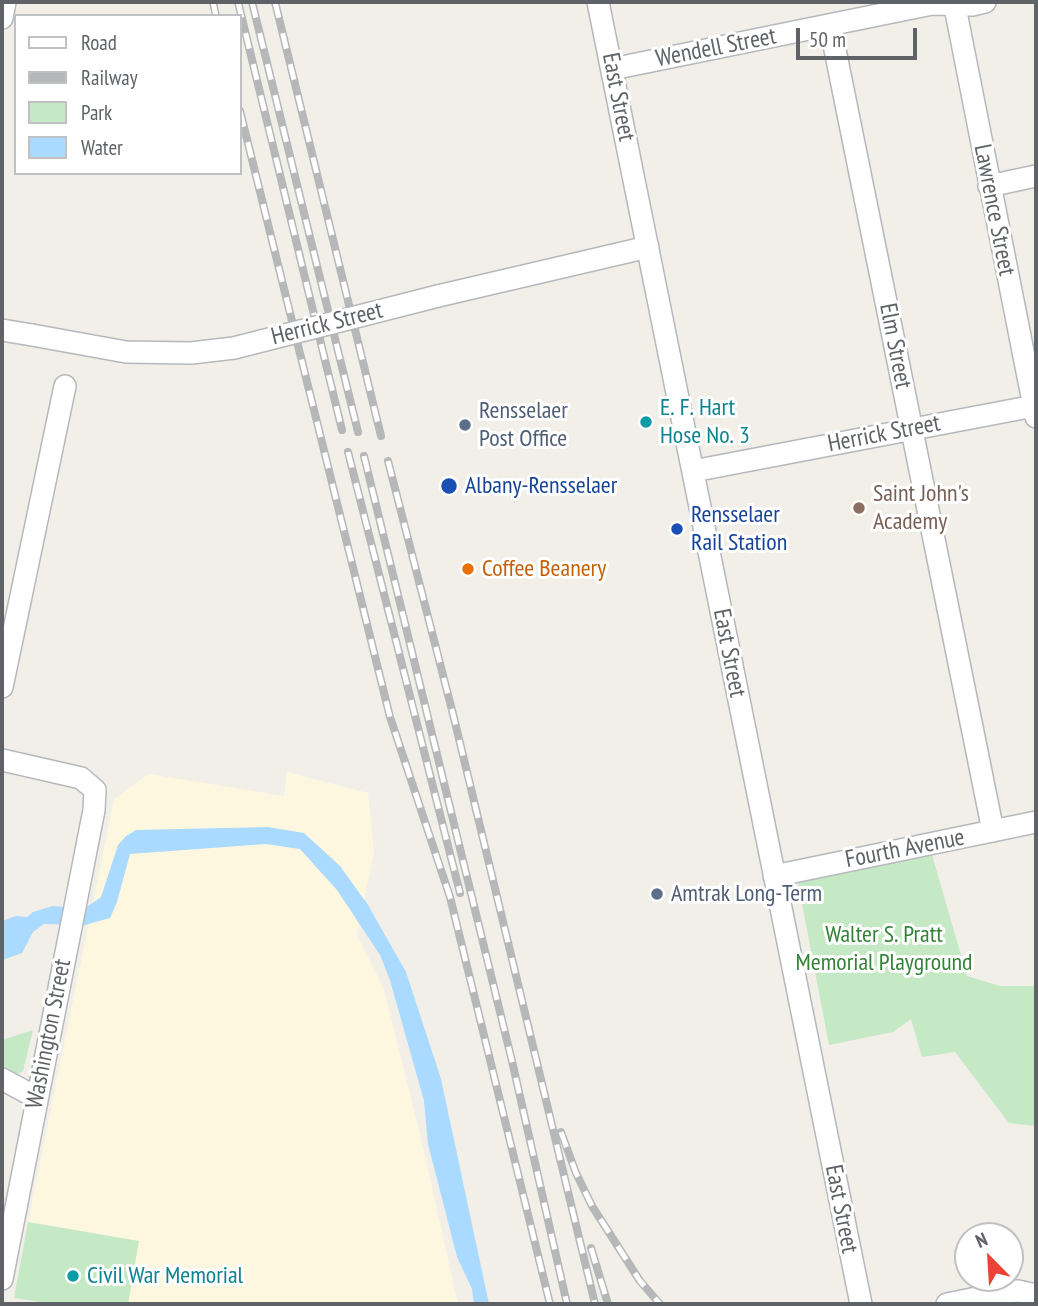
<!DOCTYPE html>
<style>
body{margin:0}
#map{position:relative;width:1038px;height:1306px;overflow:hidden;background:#f1efe8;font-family:"PT Sans Narrow",sans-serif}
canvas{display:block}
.frame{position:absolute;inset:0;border:4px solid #5f6368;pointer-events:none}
.legend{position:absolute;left:14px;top:14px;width:228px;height:161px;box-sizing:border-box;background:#fff;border:2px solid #bfc1c3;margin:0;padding:9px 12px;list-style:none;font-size:21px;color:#5f6368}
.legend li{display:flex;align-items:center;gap:14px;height:35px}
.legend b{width:35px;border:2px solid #bfc1c3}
.north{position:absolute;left:954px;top:1222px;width:70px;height:70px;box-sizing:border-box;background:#fff;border:2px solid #bfc1c3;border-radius:50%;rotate:336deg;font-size:19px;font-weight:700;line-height:28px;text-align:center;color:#5f6368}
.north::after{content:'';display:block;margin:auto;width:24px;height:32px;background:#ea4335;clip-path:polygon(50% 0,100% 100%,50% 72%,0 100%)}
.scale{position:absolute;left:796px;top:28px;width:121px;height:32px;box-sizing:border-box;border:4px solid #5f6368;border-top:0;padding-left:9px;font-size:21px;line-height:24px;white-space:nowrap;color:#5f6368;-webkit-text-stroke:5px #fff;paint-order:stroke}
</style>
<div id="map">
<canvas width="1038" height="1306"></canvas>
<div class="frame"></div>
<ul class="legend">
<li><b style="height:9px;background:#fff"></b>Road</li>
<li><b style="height:9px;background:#b6b7b8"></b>Railway</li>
<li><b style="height:19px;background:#c5e8c5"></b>Park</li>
<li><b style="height:19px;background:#aadaff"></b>Water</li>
</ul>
<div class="north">N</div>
<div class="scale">50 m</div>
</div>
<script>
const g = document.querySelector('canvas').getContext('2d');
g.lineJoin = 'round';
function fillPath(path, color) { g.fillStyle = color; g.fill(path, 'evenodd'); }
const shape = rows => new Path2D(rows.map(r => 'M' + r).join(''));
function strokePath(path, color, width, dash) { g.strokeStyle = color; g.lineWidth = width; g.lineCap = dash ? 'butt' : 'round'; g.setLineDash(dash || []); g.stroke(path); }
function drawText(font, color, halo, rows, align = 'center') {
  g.font = font + ' "PT Sans Narrow",sans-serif'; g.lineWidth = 6; g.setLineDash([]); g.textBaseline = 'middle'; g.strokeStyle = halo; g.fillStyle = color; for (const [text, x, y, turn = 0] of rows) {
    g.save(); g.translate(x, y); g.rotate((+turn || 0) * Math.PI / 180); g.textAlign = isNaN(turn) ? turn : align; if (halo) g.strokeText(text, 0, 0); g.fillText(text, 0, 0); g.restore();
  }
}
const commercial = shape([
 [287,772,368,793,374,852,357,935,384,989,422,1142,458,1304,128,1304,138,1241,28,1222,114,799,149,774,284,796]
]);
const green = shape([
 [932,855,967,976,1000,986,1036,986,1036,1126,1009,1123,955,1052,922,1057,911,1019,893,1032,829,1045,798,883],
 [33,1030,23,1071,17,1074,2,1065,2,1040],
 [28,1222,139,1241,128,1304,53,1304,14,1298]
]);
const water = shape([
 [268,827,304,833,340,866,368,905,406,972,441,1079,489,1304,474,1304,472,1289,457,1257,428,1144,424,1101,390,980,380,955,337,890,300,849,266,844,130,854,117,902,110,918,85,925,44,924,33,932,22,953,2,960,2,921,16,916,27,917,33,912,53,906,84,909,101,897,118,845,126,836,136,830]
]);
const minor = shape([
 [598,2,861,1304],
 [954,2,1036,417],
 [2,18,5,2],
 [830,25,993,831],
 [612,69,932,4,972,5,985,2],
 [989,186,1036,176],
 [438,296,648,247],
 [2,330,32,335],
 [693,471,1034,406],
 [2,687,65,386],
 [2,760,81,778,95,790,94,810,2,1279],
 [774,876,1036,822],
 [2,1079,37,1098],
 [947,1304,1006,1292,1018,1291,1036,1295]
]);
const rail = shape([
 [213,2,216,16],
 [238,2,342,430],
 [252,2,358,432],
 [275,2,381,436],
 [240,111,390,717,450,897,550,1304],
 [348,452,460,893],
 [364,456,512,1061,567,1304],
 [388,461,454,718,595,1304],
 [561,1132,576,1173,592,1206,640,1281,660,1304],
 [591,1248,608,1304]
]);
const minorBridge = shape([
 [32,335,126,352,191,353,234,348,438,296]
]);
const markers = [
 [646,422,7,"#0f9aa8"],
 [465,425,7,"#5c6f8a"],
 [449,486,9,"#1a4fb4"],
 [859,508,7,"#8d6e63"],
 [677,529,7,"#1a4fb4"],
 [468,569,7,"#e8710a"],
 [657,894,7,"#5c6f8a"],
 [73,1276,7,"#0f9aa8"]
];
const streetNames = [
 ["Wendell Street",716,48,-11],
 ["East Street",618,97,79],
 ["Lawrence Street",994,210,79],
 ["Herrick Street",327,324,-14],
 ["Elm Street",895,346,79],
 ["Herrick Street",884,434,-11],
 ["East Street",729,653,79],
 ["Fourth Avenue",905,849,-11],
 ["Washington Street",49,1034,-79],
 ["East Street",841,1209,79]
];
const cultureNames = [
 ["E. F. Hart",660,408],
 ["Hose No. 3",660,436],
 ["Civil War Memorial",87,1276]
];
const serviceNames = [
 ["Rensselaer",479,411],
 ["Post Office",479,439],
 ["Amtrak Long-Term",671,894]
];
const transitNames = [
 ["Albany-Rensselaer",465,486],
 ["Rensselaer",691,515],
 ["Rail Station",691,543]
];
const educationNames = [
 ["Saint John's",873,494],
 ["Academy",873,522]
];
const foodNames = [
 ["Coffee Beanery",482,569]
];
const parkNames = [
 ["Walter S. Pratt",884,935],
 ["Memorial Playground",884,963]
];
fillPath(commercial, '#fef7e0');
fillPath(green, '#c5e8c5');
fillPath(water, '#aadaff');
strokePath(minor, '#b5b8bc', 24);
strokePath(minor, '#fff', 21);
strokePath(rail, '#b6b7b8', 8);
strokePath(rail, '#fff', 5, [16]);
strokePath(minorBridge, '#b5b8bc', 24, []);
strokePath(minorBridge, '#fff', 21);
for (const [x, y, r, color] of markers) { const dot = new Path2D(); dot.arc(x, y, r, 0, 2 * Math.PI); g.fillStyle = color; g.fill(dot); strokePath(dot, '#fff', 2.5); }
drawText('24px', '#5f6368', '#fff', streetNames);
drawText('24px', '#0d838f', '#fff', cultureNames, 'left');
drawText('24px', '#4e5e75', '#fff', serviceNames, 'left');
drawText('24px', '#164399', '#fff', transitNames, 'left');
drawText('24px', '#785e54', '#fff', educationNames, 'left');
drawText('24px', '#c56008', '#fff', foodNames, 'left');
drawText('24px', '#348238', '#fff', parkNames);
</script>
